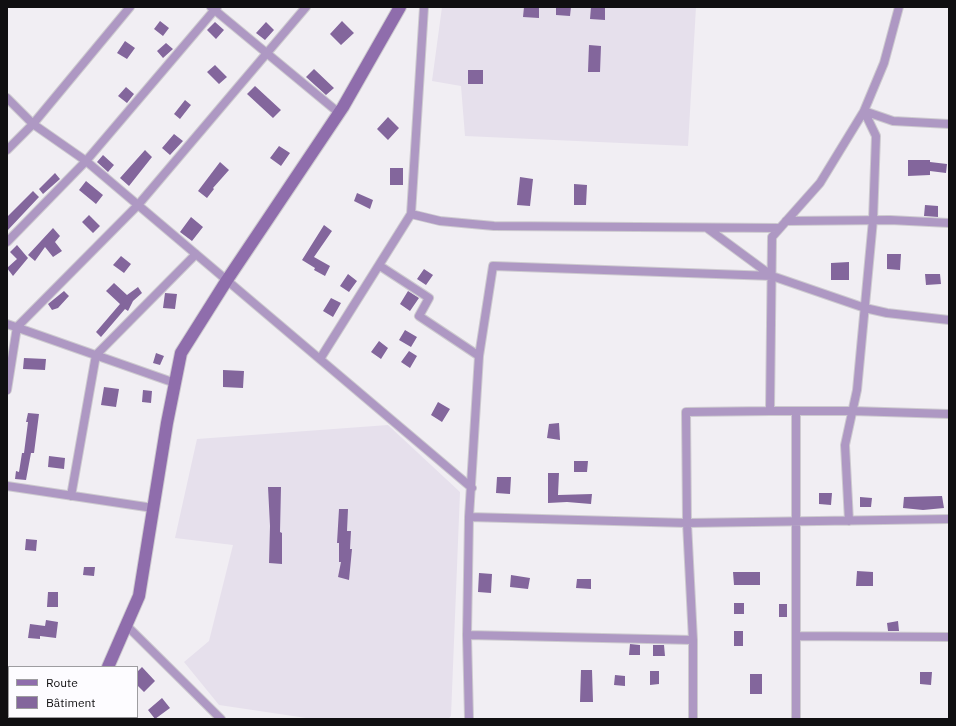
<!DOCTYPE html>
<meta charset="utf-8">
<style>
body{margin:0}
#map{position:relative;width:956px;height:726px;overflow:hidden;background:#f1eef3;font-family:"IBM Plex Sans",sans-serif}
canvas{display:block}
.frame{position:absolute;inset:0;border:8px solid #100f11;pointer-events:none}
.legend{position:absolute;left:8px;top:666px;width:130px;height:52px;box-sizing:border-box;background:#fdfcff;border:1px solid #9e9da0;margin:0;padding:5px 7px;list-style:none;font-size:12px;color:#100f11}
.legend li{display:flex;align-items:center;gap:8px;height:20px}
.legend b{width:20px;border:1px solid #9e9da0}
</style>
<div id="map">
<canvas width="956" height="726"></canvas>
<div class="frame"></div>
<ul class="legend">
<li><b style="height:5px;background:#8f6dac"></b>Route</li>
<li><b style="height:11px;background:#83669c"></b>Bâtiment</li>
</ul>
</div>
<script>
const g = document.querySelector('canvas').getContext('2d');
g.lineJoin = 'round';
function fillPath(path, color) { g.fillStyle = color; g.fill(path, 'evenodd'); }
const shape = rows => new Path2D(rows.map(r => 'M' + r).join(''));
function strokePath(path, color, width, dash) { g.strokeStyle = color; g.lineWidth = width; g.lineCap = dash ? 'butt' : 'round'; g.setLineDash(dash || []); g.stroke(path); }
const built = shape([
 [442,7,696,7,688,146,465,136,461,86,432,81],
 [388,425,460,492,451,716,448,719,313,719,219,705,184,662,209,641,233,545,175,538,197,439]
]);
const building = shape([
 [524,7,539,7,539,18,523,17],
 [556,7,571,7,570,16,556,15],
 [591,7,605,7,605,20,590,19],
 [160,21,169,28,163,36,154,29],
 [342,21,354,33,341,45,330,34],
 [215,22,224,30,216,39,207,30],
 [266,22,274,30,265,40,256,33],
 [125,41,135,48,127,59,117,53],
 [166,43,173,49,163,58,157,51],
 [589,45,601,46,600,72,588,72],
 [215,65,227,77,219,84,207,72],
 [314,69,334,88,326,95,306,77],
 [468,70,483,70,483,84,468,84],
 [255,86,281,110,273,118,247,94],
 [126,87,134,94,127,103,118,96],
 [185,100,191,105,180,119,174,114],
 [388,117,399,128,388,140,377,129],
 [174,134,183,141,170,155,162,148],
 [279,146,290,153,281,166,270,158],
 [145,150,152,157,129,186,120,178],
 [103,155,114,165,108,172,97,162],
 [908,160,930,160,930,162,947,164,946,173,930,171,930,175,908,176],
 [220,162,229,170,213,188,214,189,207,198,198,191],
 [390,168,403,168,403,185,390,185],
 [55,173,60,179,43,194,39,189],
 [520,177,533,179,530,206,517,205],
 [86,181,103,195,96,204,79,190],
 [574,184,587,185,586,205,574,205],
 [33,191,39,197,7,231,7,217],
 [357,193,373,200,370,209,354,201],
 [925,205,938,206,938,217,924,216],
 [89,215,100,226,93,233,82,222],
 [191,217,203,227,192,241,180,232],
 [324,225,332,231,314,257,330,266,325,276,314,270,315,268,302,260],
 [53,228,60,236,55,242,62,251,53,257,45,247,35,261,28,255],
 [17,245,28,258,13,276,7,268,17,259,10,252],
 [887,254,901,254,900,270,887,269],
 [121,256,131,264,124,273,113,265],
 [849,262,849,280,831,280,831,263],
 [424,269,433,275,426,285,417,279],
 [348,274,357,281,349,292,340,286],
 [925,274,940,274,941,284,926,285],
 [114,283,127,295,138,287,142,293,133,301,128,311,125,309,101,337,96,332,120,304,106,291],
 [64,291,69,296,58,308,52,310,48,304],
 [408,291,419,298,410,311,400,304],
 [165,293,177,294,175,309,163,308],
 [331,298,341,303,333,317,323,311],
 [405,330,417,337,411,347,399,340],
 [379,341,388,348,381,359,371,352],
 [409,351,417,356,410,368,401,362],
 [156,353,164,356,160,365,153,363],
 [24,358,46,359,45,370,23,369],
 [223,370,244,371,243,388,223,387],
 [104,387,119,389,116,407,101,405],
 [143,390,152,391,151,403,142,402],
 [438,402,450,409,442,422,431,415],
 [28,413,39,414,34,453,31,453,26,480,15,479,16,471,19,472,22,453,24,453,28,422,26,422],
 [559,423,560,440,547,438,549,424],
 [49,456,65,458,64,469,48,467],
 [574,461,588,461,587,472,574,472],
 [548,473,559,473,558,495,592,494,591,504,567,502,548,503],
 [497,477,511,477,510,494,496,493],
 [268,487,281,487,280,532,282,533,282,564,269,563,270,526],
 [819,493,832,493,831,505,819,504],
 [942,496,944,508,923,510,903,508,904,497],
 [860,497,872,498,871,507,860,507],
 [339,509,348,509,347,531,351,531,350,549,352,549,349,580,338,577,341,562,339,562,339,543,337,543],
 [26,539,37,540,36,551,25,550],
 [84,567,95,567,94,576,83,575],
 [857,571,873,572,873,586,856,586],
 [733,572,760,572,760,585,734,585],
 [479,573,492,574,491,593,478,592],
 [511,575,530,578,528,589,510,587],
 [577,579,591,579,591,589,576,588],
 [48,592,58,592,58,607,47,607],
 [734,603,744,603,744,614,734,614],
 [779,604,787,604,787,617,779,617],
 [46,620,58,622,56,638,40,636,40,639,28,638,30,624,45,626],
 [898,621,899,631,888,631,887,623],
 [734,631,743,631,743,646,734,646],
 [630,644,640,645,640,655,629,655],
 [653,645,664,645,665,656,653,656],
 [142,667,155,681,144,692,137,685,137,672],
 [581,670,592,670,593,702,580,702],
 [650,671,659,671,659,684,650,685],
 [920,672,932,672,931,685,920,684],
 [750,674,762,674,762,694,750,694],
 [615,675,625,676,625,686,614,685],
 [162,698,170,708,155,719,148,710]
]);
const street = shape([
 [211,7,339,113],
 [7,98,33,124,86,161,138,205,472,488],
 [864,111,893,121,949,124],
 [7,150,33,124,130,7],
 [411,214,440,221,494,226,780,228],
 [786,221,890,220,949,223],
 [707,228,772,276,865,308,887,313,949,320],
 [7,242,86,161,217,7],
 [380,266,429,298,419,316,479,356,469,517,467,635,469,719],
 [7,324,175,383],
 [479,356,493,266,772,276],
 [320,359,411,214,424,7],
 [7,390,17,327,138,205,306,7],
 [770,411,852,411,949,414],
 [7,486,153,508],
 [71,496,96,355,196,254],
 [469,517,687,523,949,519],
 [849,521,845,445,857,390,873,220,876,136,864,111],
 [126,625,221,719],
 [467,635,693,640],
 [796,636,949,637],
 [693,719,693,640,687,523,686,412,770,411,772,237,820,183,864,111,884,63,899,7],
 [796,719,796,411]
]);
const secondary = shape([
 [108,667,139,596,167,423,181,353,227,280,343,107,400,7],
 [72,719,73,717]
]);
fillPath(built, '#e6e0ec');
fillPath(building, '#83669c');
strokePath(street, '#cdcacf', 10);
strokePath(secondary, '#cdcacf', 14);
strokePath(street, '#ae98c3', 8);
strokePath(secondary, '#8f6dac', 12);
</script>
